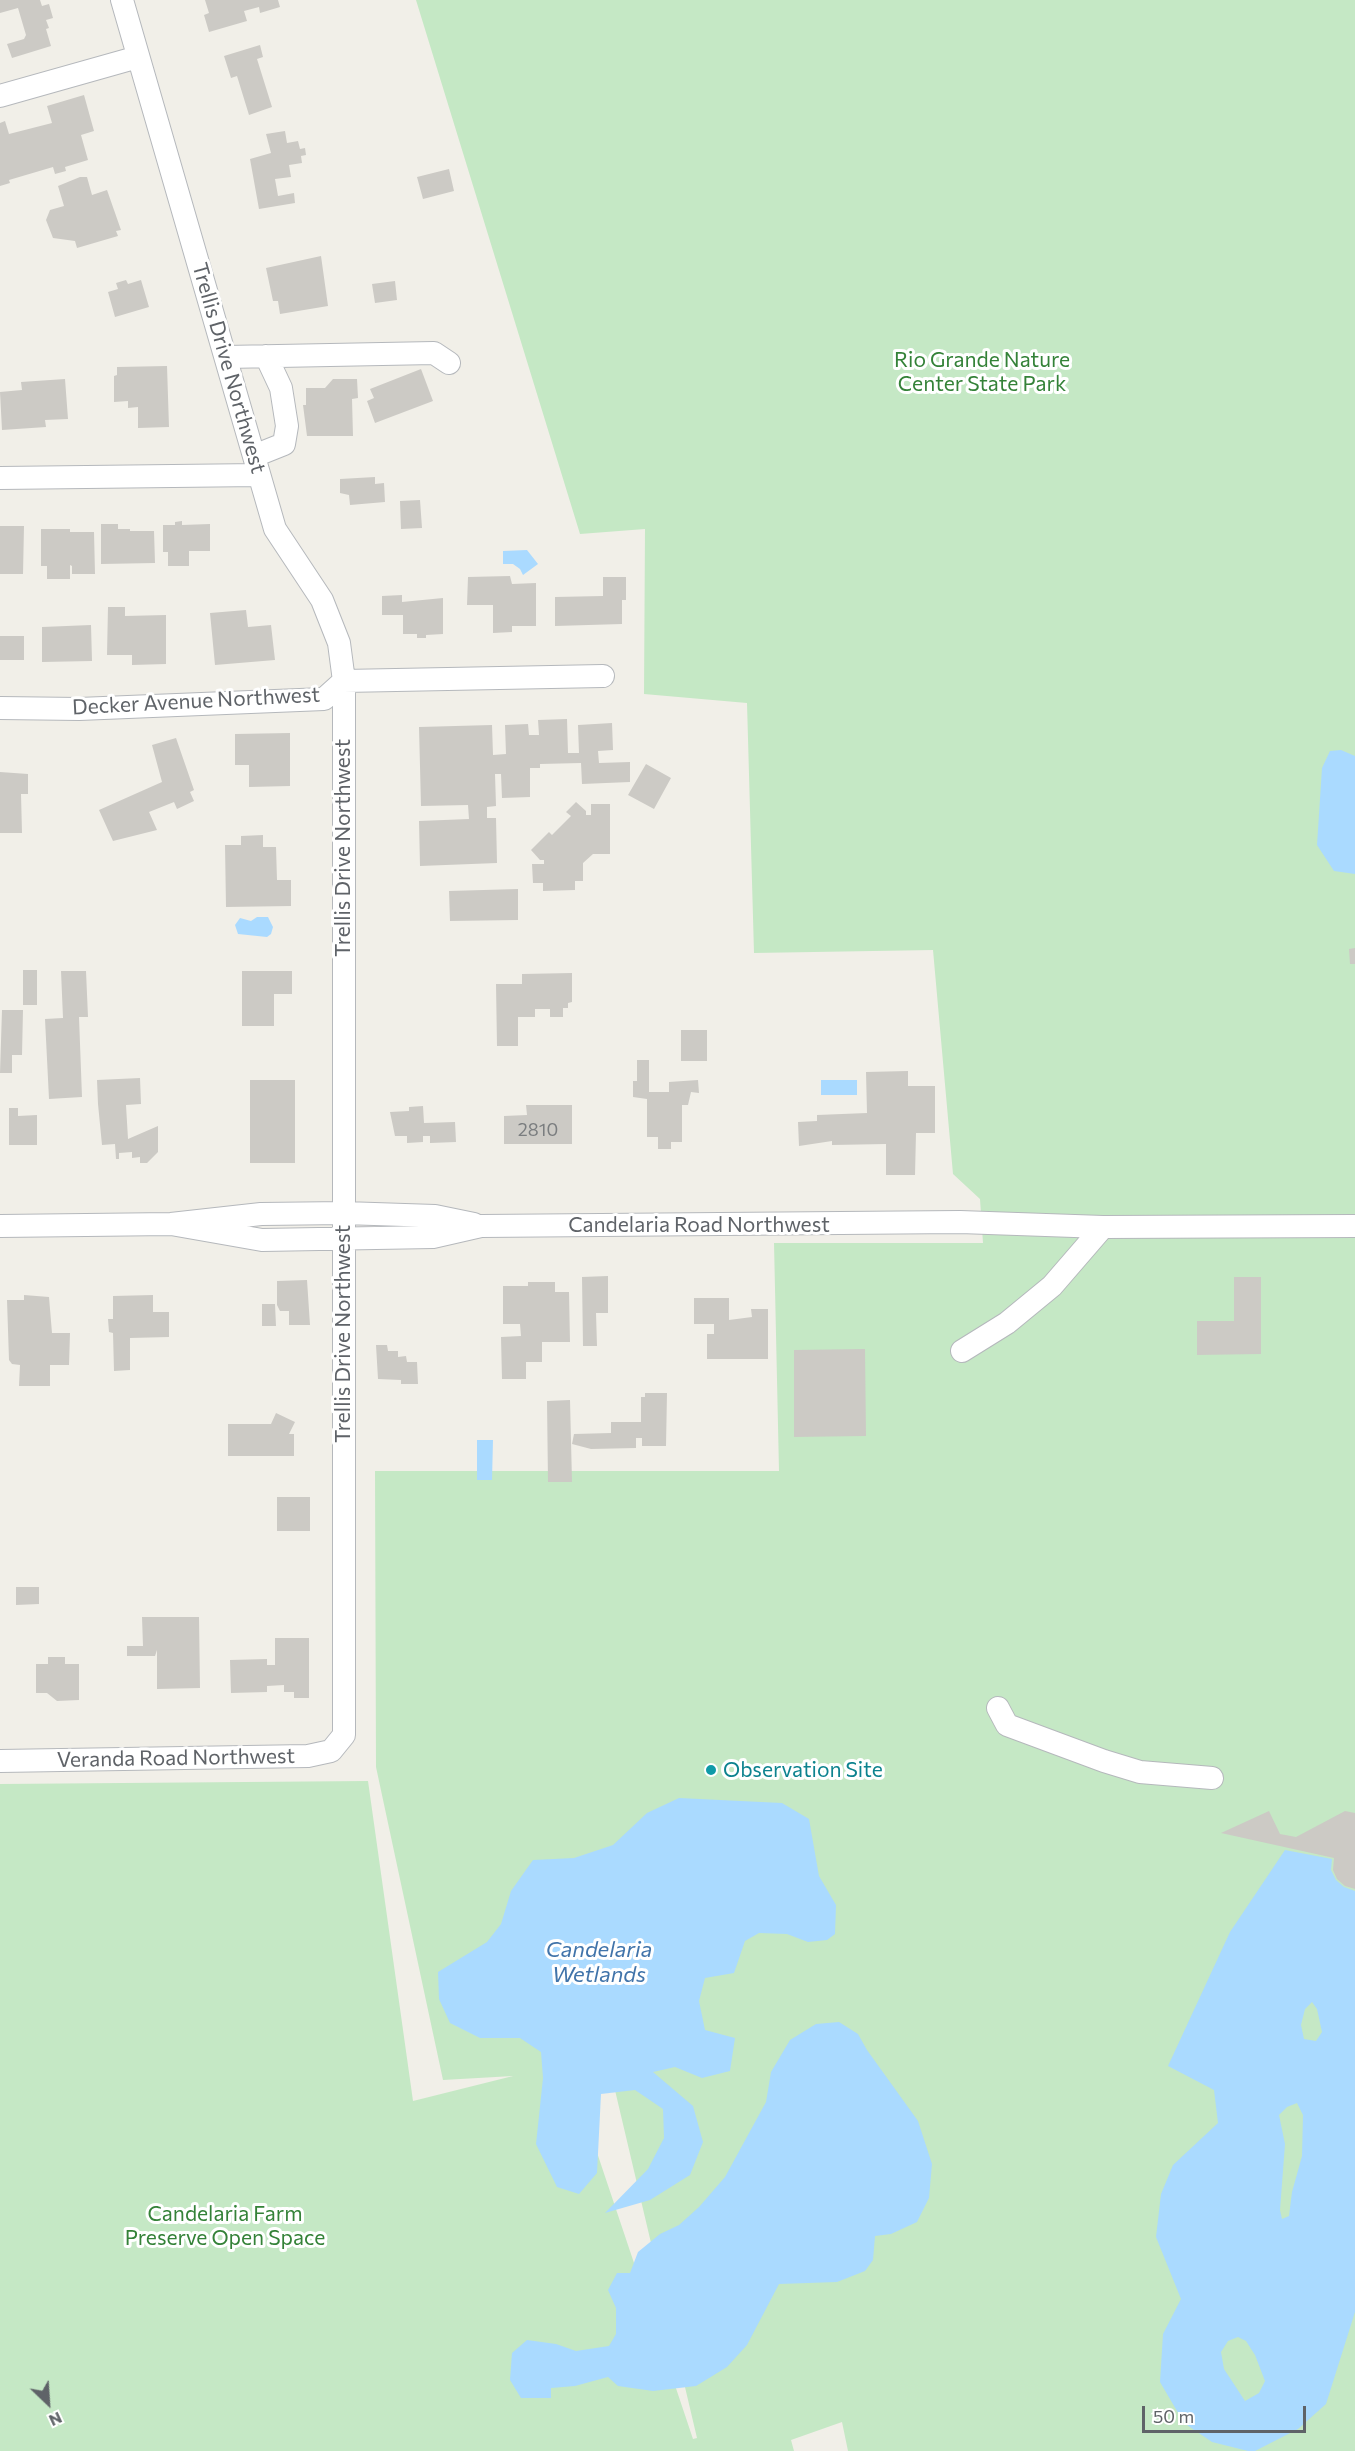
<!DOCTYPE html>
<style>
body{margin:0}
#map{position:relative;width:1355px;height:2451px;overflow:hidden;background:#f1efe8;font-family:Commissioner,sans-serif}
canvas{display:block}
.north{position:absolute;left:18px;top:2373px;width:60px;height:60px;-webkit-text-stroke:4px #fff;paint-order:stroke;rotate:155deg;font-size:16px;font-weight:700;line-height:24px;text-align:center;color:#5f6368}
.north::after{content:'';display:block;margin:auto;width:21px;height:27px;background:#5f6368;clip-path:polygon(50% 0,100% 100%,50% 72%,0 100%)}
.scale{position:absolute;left:1142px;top:2406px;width:164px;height:27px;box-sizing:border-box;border:3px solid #5f6368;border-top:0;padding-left:8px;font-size:18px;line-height:21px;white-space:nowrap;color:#5f6368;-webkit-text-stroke:4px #fff;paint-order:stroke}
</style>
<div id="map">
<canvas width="1355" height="2451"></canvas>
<div class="north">N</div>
<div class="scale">50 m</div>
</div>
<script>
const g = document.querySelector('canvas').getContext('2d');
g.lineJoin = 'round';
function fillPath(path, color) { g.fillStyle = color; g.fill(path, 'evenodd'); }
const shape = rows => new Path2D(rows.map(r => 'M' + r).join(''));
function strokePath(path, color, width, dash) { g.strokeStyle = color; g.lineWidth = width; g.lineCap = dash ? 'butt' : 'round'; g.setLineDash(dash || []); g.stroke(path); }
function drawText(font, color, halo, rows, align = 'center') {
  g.font = font + ' Commissioner,sans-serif'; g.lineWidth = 6; g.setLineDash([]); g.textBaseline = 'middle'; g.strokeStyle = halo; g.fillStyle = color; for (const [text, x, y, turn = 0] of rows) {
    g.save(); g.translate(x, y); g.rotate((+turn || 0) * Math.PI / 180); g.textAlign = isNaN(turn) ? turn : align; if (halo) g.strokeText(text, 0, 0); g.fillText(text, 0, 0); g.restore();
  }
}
const green = shape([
 [416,0,1355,0,1355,2451,848,2451,842,2422,791,2440,794,2451,0,2451,0,1784,368,1781,413,2101,513,2076,443,2080,376,1767,375,1471,779,1471,774,1243,983,1243,980,1199,953,1174,933,950,754,953,747,703,644,694,645,529,580,534],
 [610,2069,697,2438,693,2439,570,2072]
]);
const water = shape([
 [527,550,538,564,523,575,520,569,513,564,503,564,503,551],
 [1341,750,1355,756,1355,874,1334,871,1317,845,1322,768,1330,751],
 [257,917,268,917,273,927,271,934,267,937,238,934,235,925,240,918,251,921],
 [821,1080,857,1080,857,1095,821,1095],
 [477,1440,493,1440,492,1480,477,1480],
 [679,1798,782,1803,809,1819,819,1876,836,1905,835,1934,827,1940,808,1942,787,1934,759,1933,745,1941,734,1973,705,1978,699,2001,705,2030,735,2038,730,2071,702,2078,675,2067,653,2072,693,2106,703,2142,690,2175,650,2200,605,2213,648,2169,664,2138,663,2109,635,2090,601,2094,597,2173,579,2194,557,2187,536,2144,543,2078,541,2052,520,2038,480,2038,450,2023,439,1999,438,1972,487,1942,501,1924,511,1891,533,1860,574,1858,613,1845,647,1813],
 [1285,1850,1332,1859,1331,1870,1336,1880,1344,1887,1355,1891,1355,2312,1326,2404,1298,2429,1255,2451,1248,2451,1212,2442,1184,2423,1160,2382,1163,2334,1181,2299,1156,2237,1161,2194,1173,2165,1218,2123,1214,2090,1168,2066,1230,1932],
 [1312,2002,1317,2009,1322,2032,1316,2041,1304,2039,1301,2025,1305,2009],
 [1297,2103,1303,2115,1302,2156,1292,2192,1289,2216,1282,2219,1280,2210,1285,2144,1279,2115,1287,2107],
 [1238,2337,1246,2341,1255,2355,1265,2381,1259,2393,1245,2401,1224,2369,1221,2352,1228,2341],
 [839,2022,858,2034,867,2050,918,2121,932,2164,929,2198,917,2222,891,2234,875,2236,873,2260,865,2271,837,2282,779,2284,747,2345,727,2367,696,2386,653,2391,618,2386,608,2377,575,2386,551,2388,551,2398,521,2398,510,2380,512,2353,527,2340,556,2344,576,2351,609,2346,616,2334,616,2308,608,2290,617,2273,630,2273,638,2252,660,2234,679,2225,699,2207,725,2177,766,2102,771,2072,790,2040,816,2024]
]);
const building = shape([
 [0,0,40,0,42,6,49,4,53,18,46,20,49,28,46,29,51,46,12,58,7,44,24,39,26,35,18,8,0,13],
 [205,0,278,0,280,7,260,13,259,7,244,11,247,21,209,32,204,15,209,13],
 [260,45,263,57,257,59,272,107,249,115,237,76,231,78,224,56],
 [84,95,94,131,81,135,88,160,65,167,66,171,55,174,53,167,9,180,10,183,0,186,0,123,5,121,9,134,52,123,47,106],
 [285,131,287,143,298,141,300,149,305,148,306,155,301,156,302,163,289,165,291,177,275,179,278,196,294,193,295,203,259,209,250,159,271,153,266,134],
 [449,169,454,191,423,199,417,177],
 [80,177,87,177,92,195,107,190,121,230,116,231,118,236,77,248,75,241,53,238,46,220,50,210,64,206,58,186],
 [321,256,328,306,280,314,278,301,273,301,266,268],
 [126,280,128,284,141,280,149,307,115,317,108,292,118,289,116,283],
 [395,281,397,300,375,303,372,284],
 [167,366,169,427,138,428,138,407,128,408,128,401,114,402,114,376,117,375,117,367],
 [421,369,433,401,375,423,367,401,374,398,370,389],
 [65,379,68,419,45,420,46,427,2,430,0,392,22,390,21,382],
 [333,379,357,379,358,398,352,399,353,436,307,436,303,405,306,405,306,388,325,388],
 [375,477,375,484,384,483,385,502,350,505,349,495,340,493,340,479],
 [420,500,422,528,401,529,400,501],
 [182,521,182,525,210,524,210,551,189,551,189,566,168,566,168,552,163,552,163,525,175,525,175,522],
 [101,524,118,524,118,529,130,529,130,531,154,531,155,563,101,564],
 [0,526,24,526,23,574,0,574],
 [41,529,70,529,70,532,94,532,95,574,72,574,72,566,70,565,70,579,47,579,47,566,41,566],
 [510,576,512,584,536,583,536,626,512,626,512,632,493,633,493,605,467,605,468,577],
 [603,577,626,577,626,600,622,600,622,624,555,626,555,597,603,596],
 [402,595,402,602,443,598,443,634,426,635,426,638,417,638,417,634,403,634,403,615,382,615,382,596],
 [108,607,125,607,125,616,166,615,166,664,132,665,132,655,107,655],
 [246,610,248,627,271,625,275,660,215,665,210,613],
 [91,625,92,661,42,662,42,627],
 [0,636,24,636,24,660,0,660],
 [567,719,568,753,579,753,578,725,612,723,613,750,598,751,599,763,630,762,630,782,582,784,581,763,540,764,540,768,530,768,530,797,502,798,501,774,495,774,496,806,487,807,487,818,496,818,497,863,420,866,419,821,469,819,468,805,421,806,419,727,492,725,493,755,506,754,505,725,528,724,529,735,539,735,538,720],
 [290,733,290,786,249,787,249,765,235,765,235,734],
 [176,738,194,790,190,792,194,801,177,809,174,802,149,812,157,830,113,841,99,810,162,782,152,745],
 [646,764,671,778,654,809,628,795],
 [0,772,28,774,28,794,21,794,22,833,0,833],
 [576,802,586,811,586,815,591,815,591,804,610,804,610,854,593,854,583,863,583,881,575,881,575,890,543,891,543,883,533,883,532,864,544,864,544,860,540,860,531,850,549,832,552,835,571,816,566,812],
 [263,835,263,847,276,847,277,880,291,880,291,906,226,907,225,845,241,845,241,836],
 [518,889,518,920,450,921,449,891],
 [1355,948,1355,964,1350,964,1349,949],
 [23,970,37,970,37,1005,23,1005],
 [61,971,86,971,88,1017,79,1017,82,1097,49,1099,45,1019,63,1018],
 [242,971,292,971,292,994,274,994,274,1026,242,1026],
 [572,973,572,1002,568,1003,568,1008,563,1008,563,1017,550,1017,550,1009,535,1009,535,1017,518,1017,518,1046,497,1046,496,984,522,984,522,974],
 [2,1010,23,1010,22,1055,12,1055,12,1073,0,1073],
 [681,1030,707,1030,707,1061,681,1061],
 [637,1060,649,1060,649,1092,669,1092,669,1082,698,1080,699,1093,691,1092,688,1105,682,1105,682,1142,671,1142,671,1149,658,1149,658,1137,647,1137,647,1099,633,1097,633,1081,637,1081],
 [908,1071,908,1086,935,1086,935,1133,916,1133,915,1175,886,1175,886,1144,832,1145,832,1141,799,1146,798,1122,817,1121,817,1115,867,1113,866,1072],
 [140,1078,141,1104,126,1105,128,1139,158,1126,158,1152,147,1163,140,1163,140,1157,132,1158,132,1152,119,1153,119,1159,116,1159,115,1144,102,1145,98,1104,97,1080],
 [250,1080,295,1080,295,1163,250,1163],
 [526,1105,572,1105,572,1144,504,1144,504,1116,527,1115],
 [423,1106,424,1123,455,1122,456,1142,430,1143,430,1136,423,1136,423,1142,407,1143,407,1136,395,1136,390,1112,409,1111,409,1107],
 [9,1108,18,1108,18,1116,37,1115,37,1145,9,1145],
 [608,1276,608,1313,596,1313,597,1346,583,1346,582,1277],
 [1234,1277,1261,1277,1261,1354,1197,1355,1197,1321,1234,1321],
 [307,1280,310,1325,289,1325,289,1311,280,1311,277,1305,277,1281],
 [528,1282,555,1282,555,1292,569,1292,570,1342,542,1342,542,1362,526,1362,526,1379,502,1379,501,1337,521,1336,520,1324,503,1324,503,1286,528,1286],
 [24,1295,49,1297,52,1333,70,1333,69,1365,50,1365,50,1386,19,1386,20,1365,12,1364,9,1360,7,1300,24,1300],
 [153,1295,153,1312,169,1312,169,1337,130,1338,130,1370,114,1371,113,1333,109,1332,108,1319,113,1319,113,1296],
 [694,1298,729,1298,729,1320,752,1317,751,1309,768,1309,768,1359,707,1359,707,1334,714,1334,714,1324,694,1324],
 [262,1304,275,1304,276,1326,262,1326],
 [376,1345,387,1345,388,1351,398,1351,398,1357,406,1356,407,1362,417,1362,418,1384,401,1384,401,1380,378,1379],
 [865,1349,866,1436,794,1437,794,1350],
 [645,1393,667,1393,666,1446,642,1446,642,1438,636,1438,636,1448,591,1449,572,1444,574,1434,611,1433,611,1422,641,1422,641,1397,645,1397],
 [570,1400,572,1482,548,1482,547,1401],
 [276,1413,295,1422,289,1434,294,1434,294,1456,228,1456,228,1424,271,1424],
 [277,1497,310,1497,310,1531,277,1531],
 [16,1587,39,1587,39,1604,16,1605],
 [142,1617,199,1617,200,1688,157,1689,157,1650,155,1656,127,1656,127,1646,143,1646],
 [275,1638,309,1638,309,1698,294,1698,294,1692,284,1692,284,1685,267,1686,267,1692,231,1693,230,1660,267,1659,267,1665,275,1665],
 [48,1657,65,1657,65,1664,79,1664,79,1700,57,1701,47,1693,36,1693,36,1664,48,1664],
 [1269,1811,1280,1834,1296,1837,1345,1811,1355,1813,1355,1889,1345,1886,1337,1879,1333,1870,1334,1858,1221,1833]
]);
const minor = shape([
 [0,96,138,57],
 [226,357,434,353,449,363],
 [254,456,284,444,287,426,281,388,266,356],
 [0,478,259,475],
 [0,708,79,709,324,699,344,681,603,676],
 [171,1224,262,1240,433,1237,481,1226,960,1222,1103,1227,1355,1226],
 [0,1226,171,1224,261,1214,344,1213,435,1216,474,1224],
 [962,1351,1007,1323,1052,1286,1103,1227],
 [998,1708,1007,1725,1104,1761,1140,1772,1212,1778],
 [0,1761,308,1756,331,1751,344,1735,344,681,339,643,322,600,275,529,122,0]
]);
const markers = [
 [711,1770,6,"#0f9aa8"]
];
const numberNames = [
 ["2810",538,1130]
];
const parkNames = [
 ["Rio Grande Nature",982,360],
 ["Center State Park",982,384],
 ["Candelaria Farm",225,2214],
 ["Preserve Open Space",225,2238]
];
const streetNames = [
 ["Trellis Drive Northwest",229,368,74],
 ["Decker Avenue Northwest",196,701,-3],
 ["Trellis Drive Northwest",343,848,-90],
 ["Candelaria Road Northwest",699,1225],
 ["Trellis Drive Northwest",343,1334,-90],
 ["Veranda Road Northwest",176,1758,-1]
];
const cultureNames = [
 ["Observation Site",723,1770]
];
const waterNames = [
 ["Candelaria",599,1950],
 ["Wetlands",599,1975]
];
fillPath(green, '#c5e8c5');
fillPath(water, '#aadaff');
fillPath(building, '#cccac5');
strokePath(minor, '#b5b8bc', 24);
strokePath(minor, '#fff', 22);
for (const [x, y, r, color] of markers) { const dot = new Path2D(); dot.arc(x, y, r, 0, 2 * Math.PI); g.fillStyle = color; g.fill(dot); strokePath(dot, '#fff', 2); }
drawText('18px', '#7a7d7f', null, numberNames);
drawText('21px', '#348238', '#fff', parkNames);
drawText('21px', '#5f6368', '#fff', streetNames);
drawText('21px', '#0d838f', '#fff', cultureNames, 'left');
drawText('italic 22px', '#4174aa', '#fff', waterNames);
</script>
